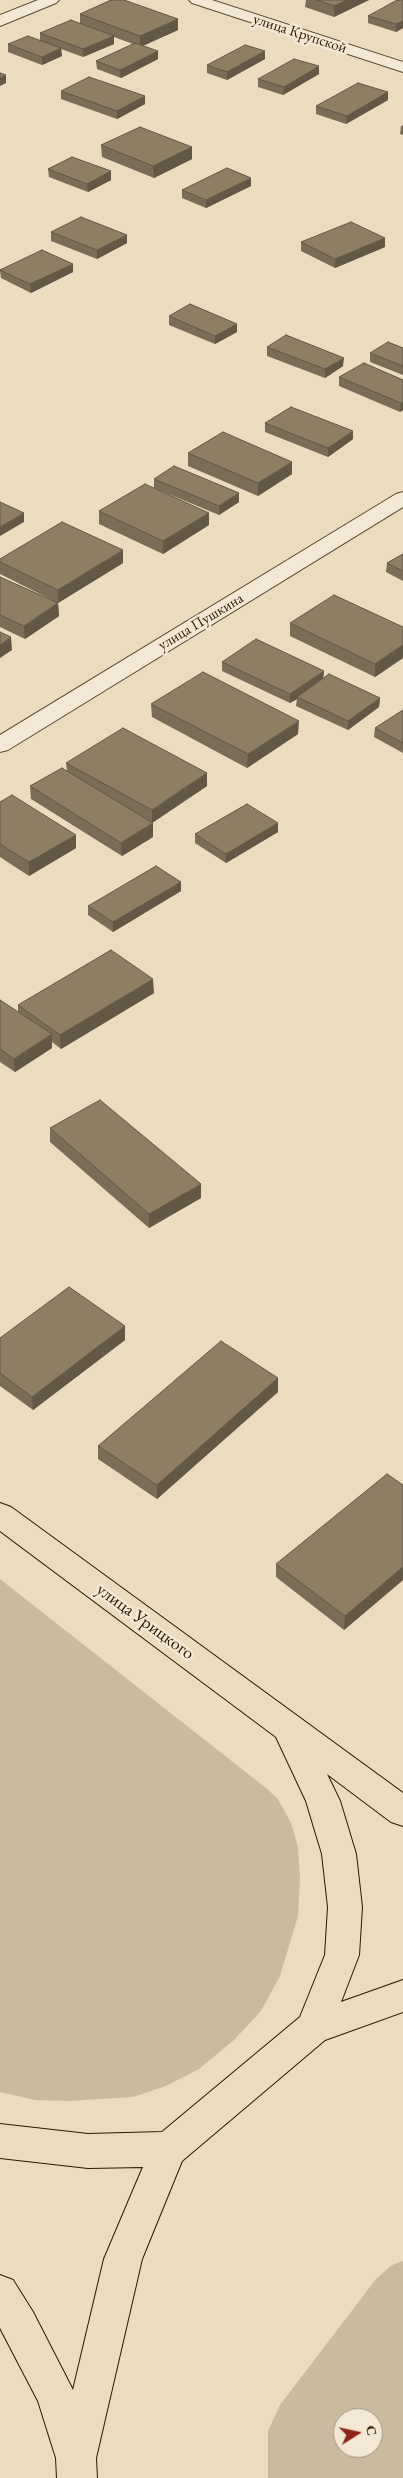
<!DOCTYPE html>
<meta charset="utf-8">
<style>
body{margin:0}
#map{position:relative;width:403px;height:2478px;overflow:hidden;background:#ebdbbf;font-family:"EB Garamond",serif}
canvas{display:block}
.north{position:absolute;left:333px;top:2408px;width:50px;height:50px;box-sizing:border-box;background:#f2e8d5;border:1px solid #a29581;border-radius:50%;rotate:80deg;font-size:14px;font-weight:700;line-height:20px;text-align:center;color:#291902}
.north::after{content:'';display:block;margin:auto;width:18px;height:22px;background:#8f2418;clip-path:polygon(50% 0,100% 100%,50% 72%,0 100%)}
</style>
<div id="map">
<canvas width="403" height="2478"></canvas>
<div class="north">С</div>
</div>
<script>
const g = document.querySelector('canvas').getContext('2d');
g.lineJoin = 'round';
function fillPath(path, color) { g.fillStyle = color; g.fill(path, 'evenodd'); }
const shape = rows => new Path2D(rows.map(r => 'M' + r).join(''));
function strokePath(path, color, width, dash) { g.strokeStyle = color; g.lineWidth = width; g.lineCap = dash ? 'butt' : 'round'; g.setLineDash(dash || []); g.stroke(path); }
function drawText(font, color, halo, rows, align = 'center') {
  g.font = font + ' "EB Garamond",serif'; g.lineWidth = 5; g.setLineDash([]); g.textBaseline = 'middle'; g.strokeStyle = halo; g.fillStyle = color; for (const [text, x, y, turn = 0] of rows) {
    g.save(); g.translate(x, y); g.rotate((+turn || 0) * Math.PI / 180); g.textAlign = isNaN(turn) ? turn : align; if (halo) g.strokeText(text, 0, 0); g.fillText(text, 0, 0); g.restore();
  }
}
const green = shape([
 [0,1579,266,1788,278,1799,291,1823,298,1847,300,1878,298,1916,280,1976,261,2011,235,2039,199,2069,166,2086,133,2097,69,2101,35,2100,0,2092],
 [403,2261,403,2478,268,2478,268,2431,280,2405,376,2279,392,2265],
 [343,2418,373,2418,373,2448,343,2448]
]);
const minor = shape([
 [38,0,59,0,56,3,0,26,0,15,38,0],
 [403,492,403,507,8,750,0,752,0,735,396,494,403,492]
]);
const tertiary = shape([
 [189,0,212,0,403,62,403,72,192,3,189,0]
]);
const primary = shape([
 [0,1503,11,1507,403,1793,403,1826,391,1822,327,1774,340,1801,356,1854,362,1907,359,1955,341,2002,403,1980,403,2012,325,2040,182,2161,142,2259,96,2458,97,2478,57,2478,56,2458,38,2401,0,2328,0,2275,13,2280,33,2312,73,2390,104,2259,143,2167,88,2168,0,2158,0,2124,88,2134,162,2132,300,2017,325,1955,328,1907,322,1854,306,1801,276,1737,0,1531,0,1503]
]);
const wall = shape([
 [306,0,369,0,334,17,305,7],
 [403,0,403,28,396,32,368,23,368,16],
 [80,14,178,30,143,46,158,59,121,78,97,69,96,61,133,44,114,37,114,44,83,57,61,49,62,56,42,65,8,52,8,44,40,40,40,33,80,23],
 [265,51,265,59,227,80,207,73,207,65],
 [319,74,283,95,258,87,258,79],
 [61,91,145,104,117,119,61,99],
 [388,92,388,100,346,124,316,114,316,106],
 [403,125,403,135,400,134,401,126],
 [101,145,192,147,192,159,154,178,102,157],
 [48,169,111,180,88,192,49,177],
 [251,186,206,208,182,198,182,190],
 [51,232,127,243,97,259,51,241],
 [301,242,385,247,335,268,301,251],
 [0,270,73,272,31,293,1,278],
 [169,316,237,332,215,344,169,325],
 [267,347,343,366,325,378,267,356],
 [403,348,403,375,370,362,370,353],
 [339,377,403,380,403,410,400,412,339,386],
 [265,423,353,431,353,439,328,457,265,432],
 [188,453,292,462,292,474,258,496,188,466],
 [154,479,239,502,219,515,154,488],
 [99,511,209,513,209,525,163,554,99,524],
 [403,554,403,581,386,572,387,563],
 [0,559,123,563,58,603,0,574],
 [0,577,58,603,59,616,25,639,0,627],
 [290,623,403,627,403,658,375,677,290,636],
 [222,662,324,671,323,678,380,698,379,707,348,730,296,706,297,699,290,703,222,671],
 [151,704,298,734,247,768,152,717],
 [403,710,403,753,374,737,375,728],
 [66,763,207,773,207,786,152,823,153,823,153,837,122,856,31,799,30,786,67,771],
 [0,802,76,848,29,876,0,857],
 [278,823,278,832,226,863,195,843,195,834],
 [181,882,181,891,113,932,88,915,88,906],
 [154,993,61,1049,52,1042,52,1048,15,1072,0,1062,0,1000,18,1012,18,1005],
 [50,1128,201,1198,149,1228,50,1142],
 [0,1338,125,1340,33,1410,0,1386],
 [278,1378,278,1392,157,1499,98,1459,98,1446],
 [403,1485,403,1580,344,1630,276,1577,276,1564]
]);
const shadedWall = shape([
 [347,0,369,0,334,17,334,6],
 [178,19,178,30,140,47,140,36],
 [403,21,403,28,396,32,396,24],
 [114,36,114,44,83,57,83,49],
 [61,48,62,56,42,65,42,57],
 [158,51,158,59,121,78,120,70],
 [265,51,265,59,227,80,227,72],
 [319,66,319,74,283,95,284,87],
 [6,75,6,83,0,86,0,78],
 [388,92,388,100,346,124,347,116],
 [145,96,145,104,117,119,117,111],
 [192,147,192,159,154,178,153,166],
 [111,171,111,180,88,192,87,184],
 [251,178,251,186,206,208,206,200],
 [127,235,127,243,97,259,97,250],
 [385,238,385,247,335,268,335,259],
 [73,264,73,272,31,293,30,284],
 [237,324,237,332,215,344,215,336],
 [344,358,343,366,325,378,325,369],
 [403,402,403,410,400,412,401,403],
 [353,431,353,439,328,457,328,448],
 [292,462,292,474,258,496,258,483],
 [239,493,239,502,219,515,219,506],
 [24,513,24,522,0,536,0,527],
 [209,513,209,525,163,554,163,541],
 [123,550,123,563,58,603,58,590],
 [58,603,59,616,25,639,24,626],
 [11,637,12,650,0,658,0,645],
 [403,645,403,658,375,677,375,664],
 [324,671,323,680,297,697,297,699,290,703,290,694],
 [380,698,379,707,348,730,348,721],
 [299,721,298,734,247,768,248,754],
 [207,773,207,786,152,823,152,810],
 [153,823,153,837,122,856,121,843],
 [278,823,278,832,226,863,226,854],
 [76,835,76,848,29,876,29,862],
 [181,882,181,891,113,932,113,922],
 [153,979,154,993,61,1049,60,1035],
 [52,1034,52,1048,15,1072,14,1059],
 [201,1184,201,1198,149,1228,149,1214],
 [125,1326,125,1340,33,1410,32,1397],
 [278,1378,278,1392,157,1499,157,1485],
 [403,1567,403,1580,344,1630,345,1616]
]);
const building = shape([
 [111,0,124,0,178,19,140,36,80,14,111,0],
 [317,0,347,0,334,6,317,0],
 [397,0,403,0,403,21,396,24,368,16,397,0],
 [71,20,114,36,83,49,40,33,71,20],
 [28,36,61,48,42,57,8,44,28,36],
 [135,43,158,51,120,70,96,61,135,43],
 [245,45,265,51,227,72,207,65,245,45],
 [294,59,319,66,284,87,258,79,294,59],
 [0,73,6,75,0,78,0,73],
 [89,77,145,96,117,111,61,91,89,77],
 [358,83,388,92,347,116,316,106,358,83],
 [140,127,192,147,153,166,101,145,140,127],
 [72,157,111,171,87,184,48,169,72,157],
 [227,168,251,178,206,200,182,190,227,168],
 [81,217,127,235,97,250,51,232,81,217],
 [351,222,385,238,335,259,301,242,351,222],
 [42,250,73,264,30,284,0,270,42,250],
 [190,304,237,324,215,336,169,316,190,304],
 [286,335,344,358,325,369,267,347,286,335],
 [388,342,403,348,403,366,370,353,388,342],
 [364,363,403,380,403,402,401,403,339,377,364,363],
 [291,407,353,431,328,448,265,423,291,407],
 [223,432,292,462,258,483,188,453,223,432],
 [174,466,239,493,219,506,154,479,174,466],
 [145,484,209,513,163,541,99,511,145,484],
 [0,502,24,513,0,527,0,502],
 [62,522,123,550,58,590,0,562,0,559,62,522],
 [403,554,403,571,387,563,403,554],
 [0,577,58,603,24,626,0,615,0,577],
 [334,595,403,627,403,645,375,664,290,623,334,595],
 [0,632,11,637,0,645,0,632],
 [256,639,324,671,290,694,222,662,256,639],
 [203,672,299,721,248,754,151,704,203,672],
 [329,674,380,698,348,721,297,697,329,674],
 [403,710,403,743,375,728,403,710],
 [123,728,207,773,152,810,66,763,123,728],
 [62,768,153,823,121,843,30,786,62,768],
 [12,795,76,835,29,862,0,844,0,802,12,795],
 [247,804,278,823,226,854,195,834,247,804],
 [156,866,181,882,113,922,88,906,156,866],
 [111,950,153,979,60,1035,18,1005,111,950],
 [0,1000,52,1034,14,1059,0,1049,0,1000],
 [100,1100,201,1184,149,1214,50,1128,100,1100],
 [69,1287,125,1326,32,1397,0,1373,0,1338,69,1287],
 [221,1341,278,1378,157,1485,98,1446,221,1341],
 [387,1474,403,1485,403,1567,345,1616,276,1564,387,1474]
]);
const farStreetnames = [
 ["улица Крупской",300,34,18],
 ["улица Пушкина",201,622,-31]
];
const streetNames = [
 ["улица Урицкого",145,1622,36]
];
fillPath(green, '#caba9f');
strokePath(minor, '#5a4a31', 2);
strokePath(tertiary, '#5a4a31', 2);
strokePath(primary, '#291902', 2);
fillPath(minor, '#f2e8d5');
fillPath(tertiary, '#f2e8d5');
fillPath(primary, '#ebdbbf');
fillPath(wall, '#7a6c56');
fillPath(shadedWall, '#635846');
fillPath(building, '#8e7e64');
strokePath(building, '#635846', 1);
drawText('15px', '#291902', '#f2e8d5', farStreetnames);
drawText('18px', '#291902', '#f2e8d5', streetNames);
</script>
